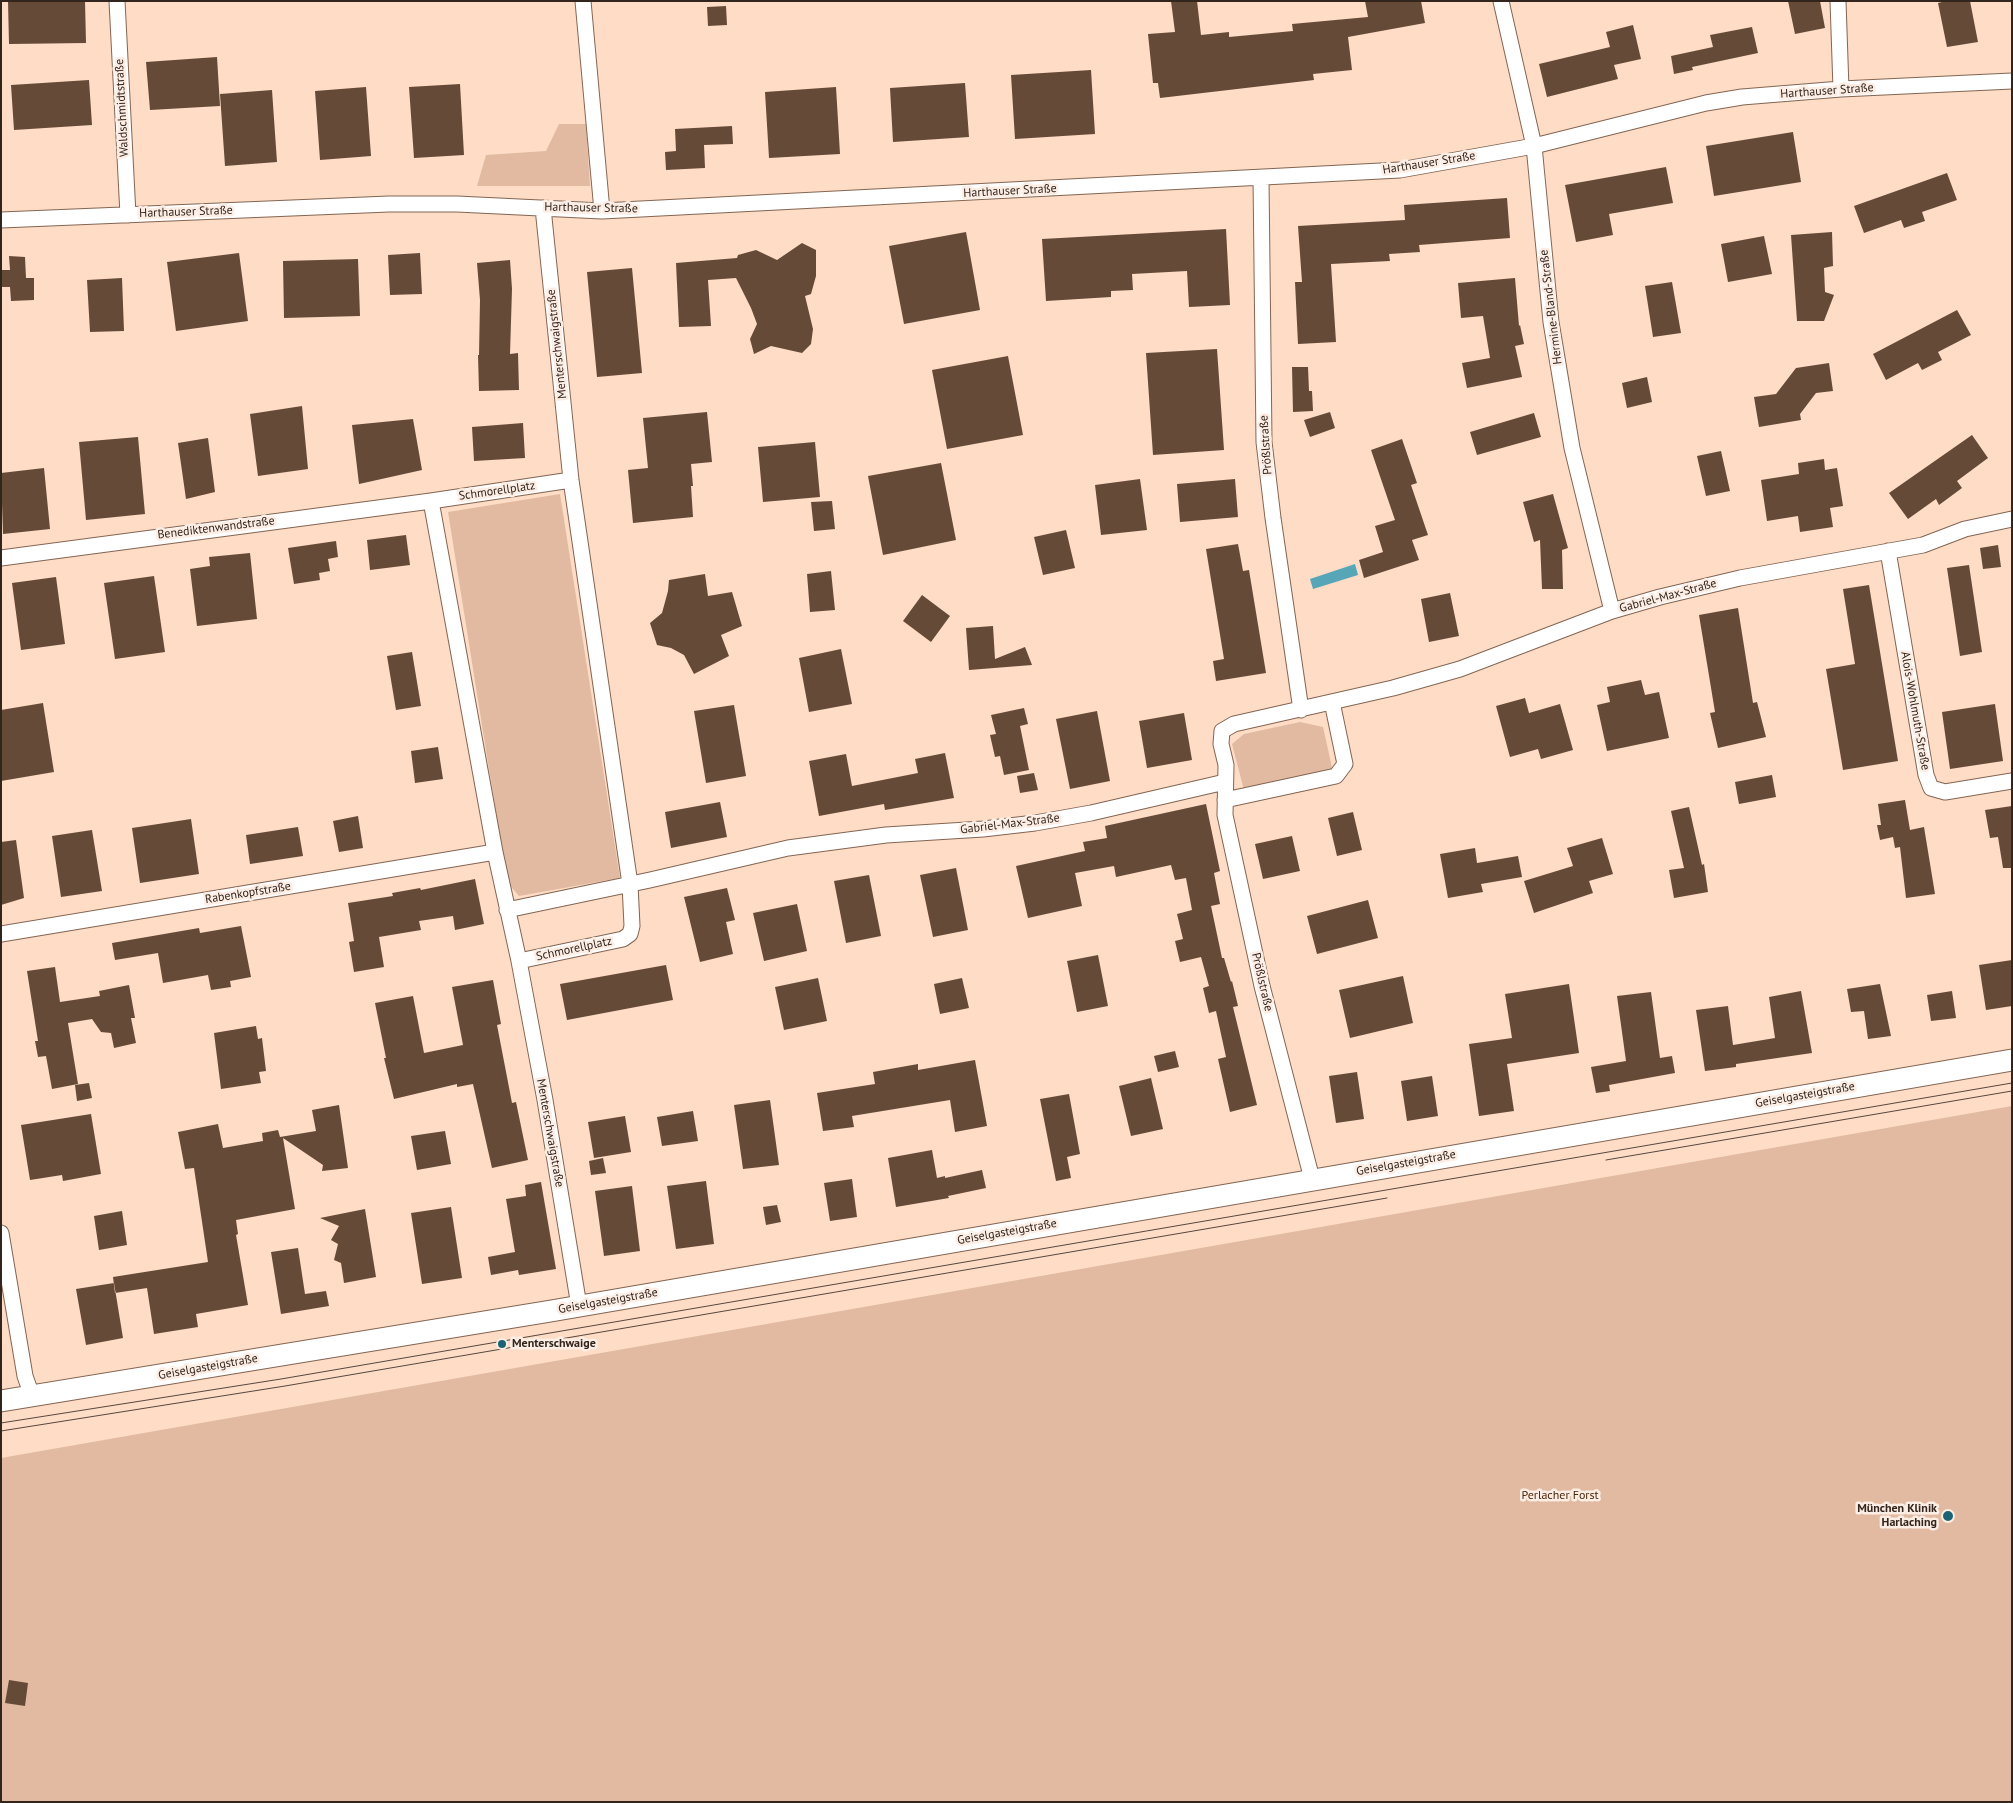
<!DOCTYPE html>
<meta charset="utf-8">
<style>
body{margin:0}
#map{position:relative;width:2013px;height:1803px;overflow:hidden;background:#fedcc6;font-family:"PT Sans",sans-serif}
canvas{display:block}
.frame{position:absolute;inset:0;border:2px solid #32251d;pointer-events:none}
</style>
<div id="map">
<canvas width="2013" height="1803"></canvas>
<div class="frame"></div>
</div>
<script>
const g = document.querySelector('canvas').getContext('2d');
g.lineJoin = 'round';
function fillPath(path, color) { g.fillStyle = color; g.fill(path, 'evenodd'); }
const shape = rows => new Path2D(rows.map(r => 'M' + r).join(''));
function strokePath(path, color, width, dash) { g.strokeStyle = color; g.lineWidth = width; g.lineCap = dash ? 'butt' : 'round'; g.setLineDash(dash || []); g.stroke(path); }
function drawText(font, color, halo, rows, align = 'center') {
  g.font = font + ' "PT Sans",sans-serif'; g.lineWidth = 5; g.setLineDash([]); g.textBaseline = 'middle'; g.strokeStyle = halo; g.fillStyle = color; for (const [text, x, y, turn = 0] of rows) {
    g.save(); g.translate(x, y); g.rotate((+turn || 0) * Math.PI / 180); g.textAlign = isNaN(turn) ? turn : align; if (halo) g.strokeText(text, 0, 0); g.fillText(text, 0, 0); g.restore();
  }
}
const green = shape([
 [559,124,586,124,590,186,477,186,486,155,546,151],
 [560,494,620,878,519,896,507,882,448,512],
 [1300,722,1323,727,1333,772,1244,790,1232,744,1244,734],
 [2012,1106,2012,1802,1,1802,1,1458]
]);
const water = shape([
 [1355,564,1358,575,1313,589,1310,579]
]);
const building = shape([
 [8,1,85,1,86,43,9,44],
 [1171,1,1197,1,1201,35,1229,32,1229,37,1293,31,1292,24,1368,17,1365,1,1421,1,1425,23,1348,37,1352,70,1313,74,1314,80,1160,98,1158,83,1153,83,1148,34,1175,32],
 [1788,1,1820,1,1825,28,1795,34],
 [1946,1,1970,1,1978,42,1947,47,1938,3],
 [726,6,727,25,708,26,707,7],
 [1633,25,1641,59,1614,65,1618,79,1547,97,1539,64,1610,47,1606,32],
 [1752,27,1758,53,1692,67,1693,70,1674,74,1671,56,1713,47,1710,35],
 [217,57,220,106,150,110,146,62],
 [1091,70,1095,134,1015,139,1011,75],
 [89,80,92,125,14,130,11,85],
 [965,83,969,137,893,142,890,88],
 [460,84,464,155,414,158,409,87],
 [366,87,371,156,320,160,315,91],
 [836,87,840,154,769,158,765,92],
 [272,90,277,162,225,166,220,94],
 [732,126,733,144,704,145,705,168,666,170,665,152,676,151,675,129],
 [1793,132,1801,182,1714,196,1706,146],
 [1666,167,1673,203,1609,214,1613,235,1576,242,1565,185],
 [1947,173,1957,200,1922,212,1925,221,1904,228,1901,220,1864,233,1854,206],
 [1507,198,1510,238,1419,245,1420,252,1389,254,1390,261,1331,264,1336,342,1298,344,1295,282,1302,282,1298,226,1405,220,1404,205],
 [1226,229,1230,305,1189,307,1187,271,1132,274,1133,290,1111,291,1111,297,1046,301,1042,239],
 [966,232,980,310,904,324,889,246],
 [1832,232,1833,266,1824,268,1825,292,1834,295,1824,321,1797,321,1791,235],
 [1764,236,1772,274,1728,282,1721,244],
 [802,243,816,250,816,276,811,294,805,296,813,329,811,344,802,353,771,346,754,354,750,339,757,324,751,308,736,278,708,280,711,326,679,327,676,263,737,258,738,255,756,250,777,260],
 [239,253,248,321,176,331,167,262],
 [420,253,422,294,390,295,388,255],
 [9,256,25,257,26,278,34,278,34,300,11,301,10,287,1,287,1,270,10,270],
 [358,259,360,316,284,318,283,261],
 [510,260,512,289,510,354,518,353,519,390,479,391,478,355,479,355,480,300,477,263],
 [632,268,642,373,597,377,587,272],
 [122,278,124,331,90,332,87,280],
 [1515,278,1519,326,1520,325,1524,344,1515,346,1522,377,1467,388,1462,363,1490,358,1483,316,1461,318,1458,283],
 [1672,282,1681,333,1653,337,1645,286],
 [1957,310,1971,335,1938,352,1942,360,1922,370,1918,363,1886,380,1873,354],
 [1217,349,1224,450,1153,455,1146,353],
 [1008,356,1023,435,947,449,932,370],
 [1829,363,1833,391,1816,393,1800,414,1801,420,1759,427,1754,397,1776,394,1796,368],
 [1292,367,1308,367,1309,391,1312,391,1313,411,1293,412],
 [1647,377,1652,402,1627,408,1622,383],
 [302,406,308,469,258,476,250,414],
 [707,412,712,462,691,464,693,486,691,486,693,517,633,523,628,470,648,468,643,418],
 [1330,412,1335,428,1310,437,1304,420],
 [1534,413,1541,437,1477,455,1470,432],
 [413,419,422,470,359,484,352,425],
 [523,423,525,458,474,461,472,427],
 [1972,435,1988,458,1957,481,1962,488,1939,505,1936,499,1908,519,1889,493],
 [138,437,145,514,86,520,79,442],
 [208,438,215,492,186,499,178,443],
 [1402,439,1417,483,1411,485,1428,535,1412,540,1419,560,1364,578,1359,560,1383,552,1375,526,1395,520,1371,450],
 [815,442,820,497,763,502,758,447],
 [1721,451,1730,491,1706,496,1697,456],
 [1824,459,1825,470,1837,468,1843,506,1830,508,1833,527,1800,532,1798,516,1767,521,1761,480,1799,474,1798,463],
 [941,463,956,540,883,555,868,476],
 [44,468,50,529,3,534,1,473],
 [1140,479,1147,530,1101,535,1095,485],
 [1235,479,1238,517,1180,522,1177,484],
 [1553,494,1568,548,1562,550,1563,589,1542,589,1540,540,1534,542,1523,502],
 [832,501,835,529,814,531,811,502],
 [1066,530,1075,568,1043,575,1034,537],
 [406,535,410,565,370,570,367,540],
 [336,541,338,557,328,559,330,571,319,573,320,580,294,584,288,548],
 [1238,544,1243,571,1249,570,1266,673,1216,681,1213,661,1224,659,1206,549],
 [1998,545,2001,567,1983,569,1980,548],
 [250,553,257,619,197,626,190,569,210,566,209,557],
 [1969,565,1982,652,1960,656,1947,568],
 [831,571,835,610,810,612,807,574],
 [705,574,708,596,732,592,742,626,721,635,729,656,694,674,684,655,671,648,657,645,650,623,662,613,668,591,669,580],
 [154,576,165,652,115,659,104,583],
 [56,577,65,644,21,650,12,583],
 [1869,585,1898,761,1843,770,1826,669,1855,664,1843,589],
 [1450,593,1459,636,1429,642,1421,599],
 [922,595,950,616,931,642,903,621],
 [1738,608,1753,703,1757,702,1766,737,1718,748,1710,713,1715,712,1699,615],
 [993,626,995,659,1025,647,1032,665,969,670,966,628],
 [841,649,852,704,809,712,799,658],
 [412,652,421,706,396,710,387,656],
 [1641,680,1645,695,1659,692,1669,738,1607,751,1597,705,1610,702,1607,687],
 [1525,698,1529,713,1560,704,1573,750,1541,759,1538,749,1510,757,1496,706],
 [43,703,54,772,1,781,1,710],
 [1995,704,2003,761,1950,769,1942,712],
 [734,705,746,776,706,783,694,711],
 [1024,708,1028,724,1020,726,1029,770,1004,775,1000,756,995,757,990,735,996,734,991,715],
 [1097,711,1110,781,1070,789,1056,719],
 [1184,713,1192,760,1147,768,1139,721],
 [438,747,443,779,415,783,411,751],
 [945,753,954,798,885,810,884,804,819,816,809,761,846,754,852,786,918,773,915,759],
 [1034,773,1038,790,1020,793,1017,776],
 [1772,775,1776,797,1739,804,1735,782],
 [1905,800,1910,830,1924,827,1935,894,1906,898,1900,847,1895,848,1893,837,1880,840,1877,825,1881,825,1878,804],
 [720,802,727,837,671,848,665,812],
 [1206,804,1220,871,1214,873,1220,904,1211,906,1222,958,1224,958,1231,982,1232,981,1238,1006,1233,1007,1257,1105,1230,1112,1218,1059,1226,1057,1216,1011,1209,1013,1203,988,1209,986,1201,957,1180,962,1175,941,1183,939,1177,914,1192,910,1186,878,1175,880,1171,865,1116,877,1114,866,1075,873,1082,906,1028,918,1016,866,1085,851,1083,842,1107,838,1105,826],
 [2012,806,2012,868,2003,868,1998,837,1990,838,1985,810],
 [1689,807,1702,865,1704,864,1708,892,1674,898,1669,870,1684,868,1671,811],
 [1353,812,1362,850,1337,856,1328,818],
 [358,816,363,848,339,852,333,821],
 [191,819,199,874,140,883,132,828],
 [298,827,303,856,250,864,246,835],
 [92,830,102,891,61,897,52,836],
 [1292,836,1300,871,1263,879,1255,844],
 [1602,838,1613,874,1589,881,1593,893,1534,913,1524,881,1573,866,1567,848],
 [16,840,24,898,1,905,1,842],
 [1475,848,1477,863,1518,856,1522,877,1481,884,1483,892,1448,898,1440,854],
 [956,868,968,930,933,937,920,875],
 [869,875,881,936,846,943,834,881],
 [475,879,484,924,455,930,453,916,419,921,421,930,379,937,384,967,354,972,349,942,354,941,348,903,393,896,392,893,420,888,421,890],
 [727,888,735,920,726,922,733,954,700,962,684,897],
 [1368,900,1378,938,1317,954,1307,916],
 [797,904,807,951,764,961,753,913],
 [241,926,251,977,230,981,231,987,211,990,208,975,163,983,158,953,115,960,112,943,199,928,200,933],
 [1098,955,1108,1006,1077,1012,1067,961],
 [2012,960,2012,1006,1986,1010,1979,965],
 [666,965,673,1000,567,1020,560,984],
 [55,967,60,1002,100,996,99,991,129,985,135,1018,131,1018,136,1043,114,1048,111,1033,101,1032,92,1019,68,1023,78,1084,52,1089,46,1056,38,1057,35,1041,38,1041,27,971],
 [1403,976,1413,1023,1350,1038,1339,990],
 [818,978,827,1021,784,1030,775,987],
 [962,978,969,1008,940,1014,934,984],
 [493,980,501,1024,497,1025,512,1103,516,1102,528,1160,492,1168,473,1084,457,1087,457,1084,394,1099,384,1058,386,1058,375,1003,413,996,424,1053,463,1045,452,987],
 [1569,984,1579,1053,1507,1064,1514,1111,1479,1116,1469,1044,1512,1038,1505,994],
 [1880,984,1891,1036,1868,1039,1864,1011,1851,1012,1847,989],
 [1801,991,1812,1053,1736,1064,1736,1067,1705,1071,1696,1010,1728,1006,1733,1045,1775,1038,1769,997],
 [1952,991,1956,1018,1931,1021,1927,995],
 [1651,992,1660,1058,1672,1056,1675,1073,1609,1085,1610,1091,1596,1093,1591,1067,1626,1061,1617,996],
 [256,1026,258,1039,262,1038,266,1071,259,1072,261,1083,221,1089,214,1033],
 [1175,1051,1179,1067,1158,1072,1154,1056],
 [975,1060,987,1126,955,1132,950,1100,852,1116,854,1127,823,1131,817,1093,875,1084,873,1072,918,1064,918,1070],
 [1357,1072,1364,1119,1336,1123,1329,1076],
 [1432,1076,1438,1116,1407,1121,1401,1081],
 [1151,1078,1163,1129,1131,1136,1119,1086],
 [89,1083,92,1098,77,1101,75,1085],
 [1069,1094,1080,1154,1067,1157,1071,1178,1056,1181,1040,1099],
 [770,1100,779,1165,743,1169,734,1105],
 [339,1105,348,1168,322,1171,323,1165,283,1138,295,1209,236,1220,238,1234,236,1235,248,1305,196,1314,198,1327,154,1334,147,1288,115,1293,113,1277,208,1262,194,1168,185,1169,178,1132,218,1124,223,1148,263,1141,262,1133,278,1130,280,1137,316,1131,312,1110],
 [693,1111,698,1141,662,1146,657,1117],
 [91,1114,101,1174,63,1181,62,1175,30,1180,21,1125],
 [625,1116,631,1152,594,1158,588,1122],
 [445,1131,451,1164,417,1170,411,1136],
 [932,1150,937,1178,945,1176,945,1178,982,1170,986,1188,948,1196,949,1198,896,1207,888,1158],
 [603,1158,606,1173,591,1175,589,1161],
 [852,1179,857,1217,830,1221,824,1183],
 [706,1181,714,1244,676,1249,667,1186],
 [541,1182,556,1269,519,1275,518,1270,491,1275,488,1257,515,1252,506,1199,526,1196,525,1185],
 [632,1186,640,1251,604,1256,595,1191],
 [777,1205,781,1222,766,1225,763,1207],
 [451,1207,462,1278,422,1284,411,1213],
 [365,1209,376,1277,344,1283,341,1263,334,1260,338,1244,331,1240,339,1226,320,1218],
 [122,1211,127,1245,99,1250,94,1216],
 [298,1248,305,1294,326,1291,329,1306,281,1314,271,1252],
 [114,1283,123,1338,86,1345,76,1289],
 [9,1680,28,1683,25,1706,5,1703]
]);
const street = shape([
 [117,1,128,215],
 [583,1,602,211],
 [1501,1,1534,146,1551,322,1572,448,1612,611],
 [1838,1,1841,89],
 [1261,178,1264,442,1273,518,1301,710],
 [1,220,389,204,457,204,602,211,1400,170,1534,146,1706,103,1742,97,1841,89,2012,81],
 [431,501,495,852,519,961,545,1100,579,1306],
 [1888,551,1926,775,1931,788,1945,792,2012,781],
 [1,558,431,501,571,480],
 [1225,800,1336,776,1345,764,1332,702],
 [507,910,650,880,788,848,886,835,983,829,1035,823,1091,813,1225,782],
 [1,934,495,852],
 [519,961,623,939,630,934,632,926,630,884,571,480,543,208],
 [1312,1179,1262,986,1225,815,1226,765,1221,744,1222,731,1234,724,1393,688,1460,669,1612,611,1660,597,1740,578,1923,545,1965,529,2012,519],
 [1,1233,25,1376,32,1396]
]);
const secondary = shape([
 [1,1401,551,1311,2012,1060]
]);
const tram = shape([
 [1606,1160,2012,1091],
 [1,1423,281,1379,2012,1083],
 [1,1431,285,1386,1387,1198]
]);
const markers = [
 [502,1344,5,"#1b6372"],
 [1948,1516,6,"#1b6372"]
];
const streetNames = [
 ["Harthauser Straße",1827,91,-4],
 ["Waldschmidtstraße",122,108,-93],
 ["Harthauser Straße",1429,163,-9],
 ["Harthauser Straße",1010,191,-3],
 ["Harthauser Straße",591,208,1],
 ["Harthauser Straße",186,212,-2],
 ["Hermine-Bland-Straße",1551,307,-97],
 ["Menterschwaigstraße",557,344,-96],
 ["Prößlstraße",1266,445,-94],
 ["Schmorellplatz",497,491,-8],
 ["Benediktenwandstraße",216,528,-7],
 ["Gabriel-Max-Straße",1668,596,-15],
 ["Alois-Wohlmuth-Straße",1915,711,80],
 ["Gabriel-Max-Straße",1010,824,-7],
 ["Rabenkopfstraße",248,893,-9],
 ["Schmorellplatz",574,949,-12],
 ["Prößlstraße",1262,982,77],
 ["Geiselgasteigstraße",1805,1095,-10],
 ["Menterschwaigstraße",550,1133,80],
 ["Geiselgasteigstraße",1406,1163,-10],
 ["Geiselgasteigstraße",1007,1232,-10],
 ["Geiselgasteigstraße",608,1301,-10],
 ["Geiselgasteigstraße",208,1367,-10]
];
const poiNames = [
 ["Menterschwaige",512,1344],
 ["München Klinik",1937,1509,"right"],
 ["Harlaching",1937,1523,"right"]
];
const parkNames = [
 ["Perlacher Forst",1560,1496]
];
fillPath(green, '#e1baa1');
fillPath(water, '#56a6b8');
fillPath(building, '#664a38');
strokePath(street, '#836552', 17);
strokePath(secondary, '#836552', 23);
strokePath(street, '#fff', 15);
strokePath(secondary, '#fff', 21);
strokePath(tram, '#58473d', 1);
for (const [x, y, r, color] of markers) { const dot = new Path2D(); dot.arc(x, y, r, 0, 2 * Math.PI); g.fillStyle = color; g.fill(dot); strokePath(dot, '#fceee5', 2); }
drawText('12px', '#32251d', '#fceee5', streetNames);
drawText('bold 12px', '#32251d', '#fceee5', poiNames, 'left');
drawText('12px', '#4b260b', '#fceee5', parkNames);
</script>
